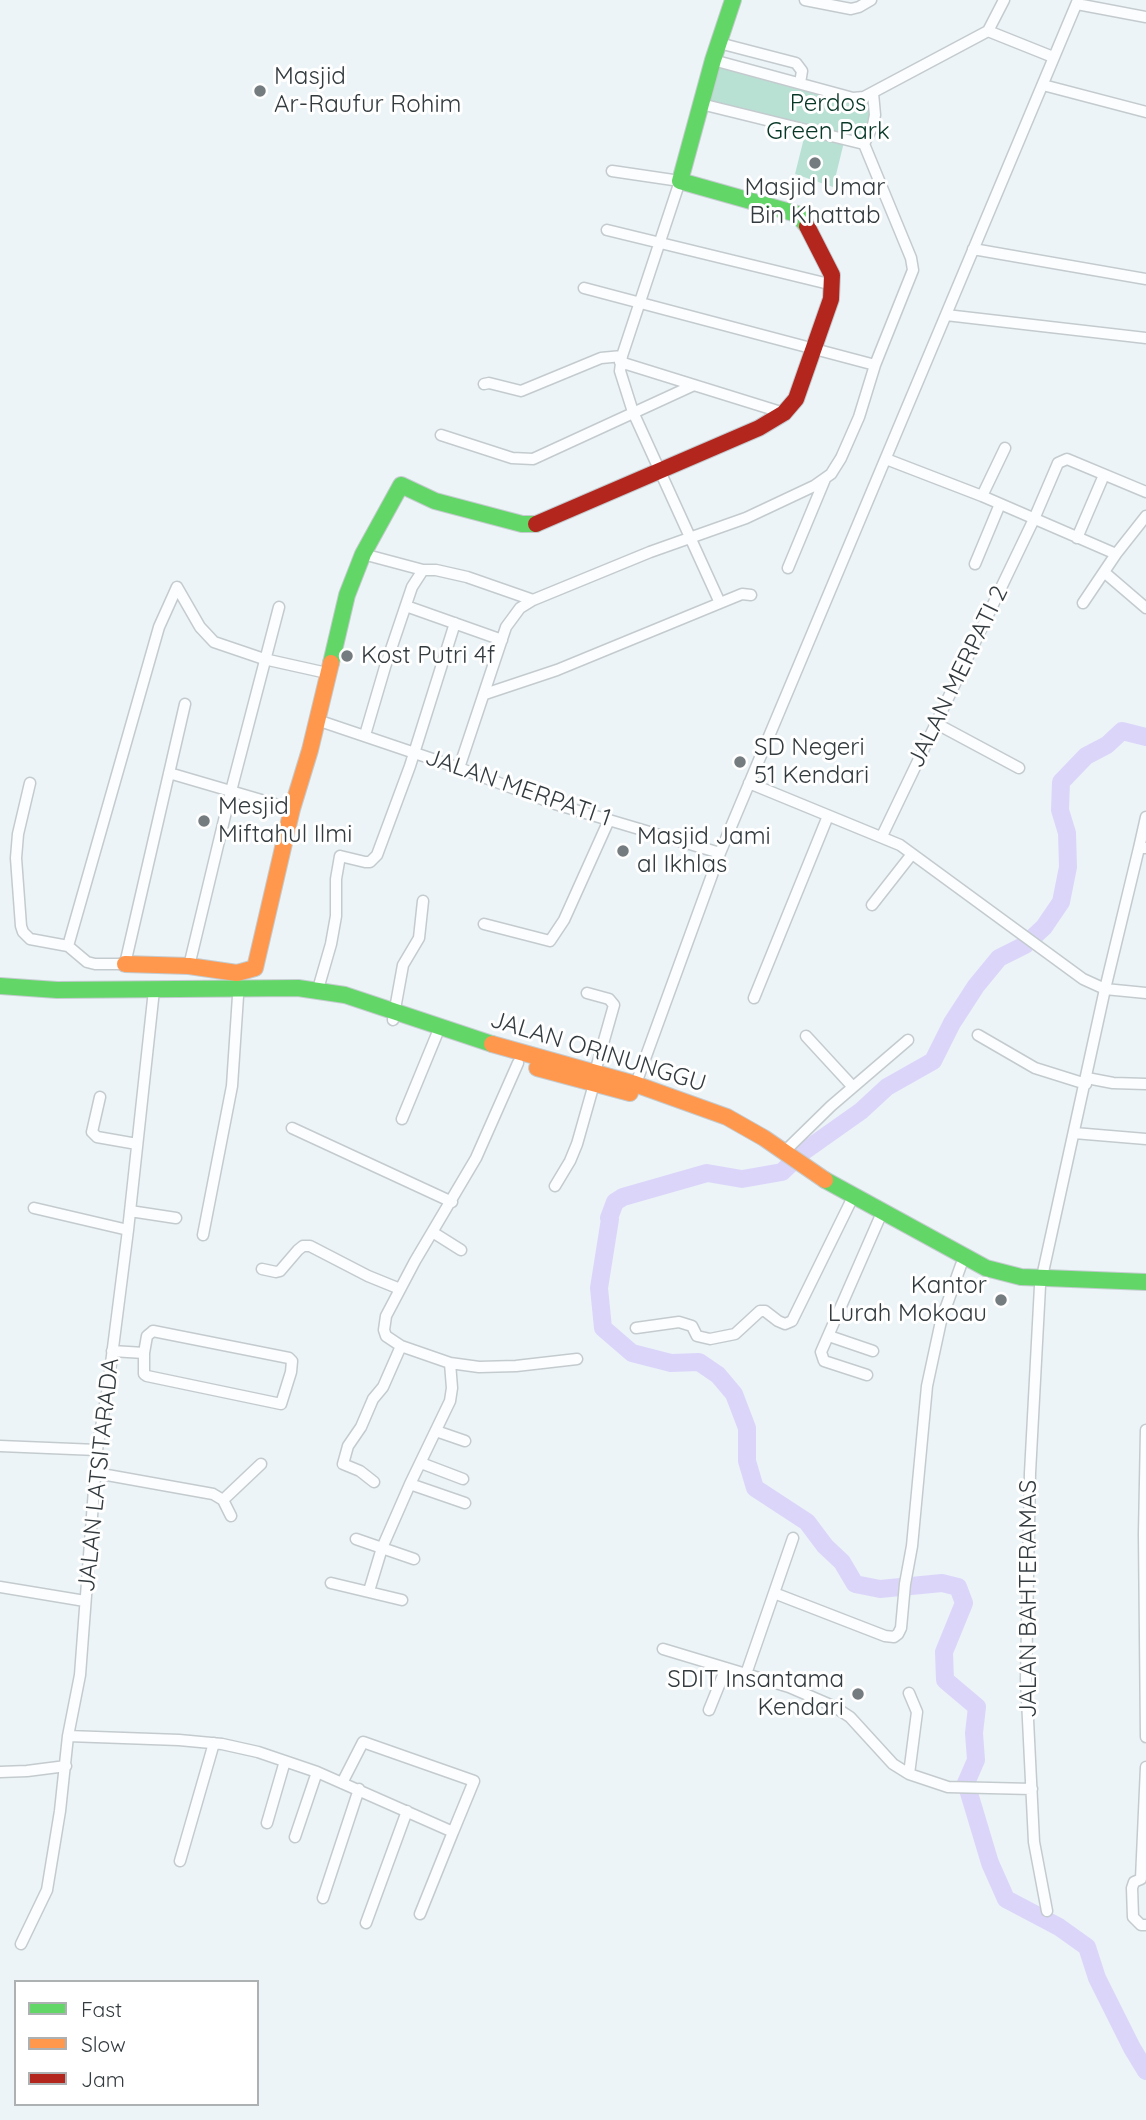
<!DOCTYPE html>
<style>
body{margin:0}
#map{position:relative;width:1146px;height:2120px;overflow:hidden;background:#ecf4f8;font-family:Quicksand,sans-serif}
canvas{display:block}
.legend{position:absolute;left:14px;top:1980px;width:245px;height:126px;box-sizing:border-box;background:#fff;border:2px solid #adb1b2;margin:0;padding:9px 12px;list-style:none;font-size:21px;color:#333b3f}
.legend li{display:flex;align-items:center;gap:14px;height:35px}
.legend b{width:35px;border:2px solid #adb1b2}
</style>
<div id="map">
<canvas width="1146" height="2120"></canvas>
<ul class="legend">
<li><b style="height:9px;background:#63d668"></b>Fast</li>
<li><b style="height:9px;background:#ff974d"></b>Slow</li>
<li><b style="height:9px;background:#b3261e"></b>Jam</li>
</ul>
</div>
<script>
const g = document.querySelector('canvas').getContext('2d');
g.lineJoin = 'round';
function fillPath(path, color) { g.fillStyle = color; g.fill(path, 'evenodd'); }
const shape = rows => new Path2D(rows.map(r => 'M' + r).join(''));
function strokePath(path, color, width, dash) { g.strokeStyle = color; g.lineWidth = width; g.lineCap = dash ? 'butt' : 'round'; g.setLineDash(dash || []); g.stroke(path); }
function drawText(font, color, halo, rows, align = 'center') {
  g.font = font + ' Quicksand,sans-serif'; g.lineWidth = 6; g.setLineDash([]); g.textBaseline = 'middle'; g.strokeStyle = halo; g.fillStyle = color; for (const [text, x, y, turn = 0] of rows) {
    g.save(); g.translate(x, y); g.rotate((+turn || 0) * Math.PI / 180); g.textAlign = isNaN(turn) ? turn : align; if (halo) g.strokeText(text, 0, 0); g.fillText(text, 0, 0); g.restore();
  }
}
const green = shape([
 [714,61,872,98,875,115,864,144,845,138,833,187,795,174,806,130,701,104]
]);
const river = shape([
 [609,1218,615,1202,623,1197,707,1173,742,1179,782,1172,803,1152,861,1111,887,1087,933,1061,952,1023,976,986,999,958,1025,945,1044,927,1061,902,1068,867,1067,833,1060,810,1061,782,1086,756,1107,745,1122,731,1146,737],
 [610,1219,599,1288,603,1328,632,1353,671,1363,699,1362,718,1375,734,1394,747,1428,747,1461,755,1488,807,1522,825,1546,842,1562,855,1584,880,1589,942,1583,958,1587,964,1603,944,1652,945,1680,977,1707,974,1733,976,1760,966,1783,990,1863,1006,1899,1059,1927,1087,1947,1097,1978,1132,2048,1146,2071]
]);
const street = shape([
 [805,0,851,9,859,7,871,0],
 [1077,4,1146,17],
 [988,31,1053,57],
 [719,43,796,63,802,71,800,83],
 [713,60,853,98,864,97,988,31,1004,0],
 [1043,85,1146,112],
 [701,104,864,144,911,258,913,270,875,365],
 [864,144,873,125,875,115,873,93],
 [612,171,680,181,622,356,620,371,633,412,720,603],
 [607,230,833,285],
 [973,249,1146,279],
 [946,315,1146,338],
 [620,362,784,413],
 [484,384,489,383,521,391,601,358,622,356],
 [441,435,512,458,533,459,694,385],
 [886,459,982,496,1116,554,1083,603],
 [982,496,1005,448],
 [1077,538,1104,475],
 [363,554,423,570],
 [1116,554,1146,516],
 [975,564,1000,504],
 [788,568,825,479],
 [1104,572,1146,608],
 [406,606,502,640],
 [485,694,557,670,742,594,751,595],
 [185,704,125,964,95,964,87,962,68,946,159,627,177,587,200,627,214,642,264,659,327,673],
 [317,720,459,768,555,804,720,853],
 [937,724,1019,768],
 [365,735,385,667,412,587,423,570,436,570,467,577,533,600,650,552,746,518,814,486,831,474,841,458,859,417,875,365,584,288],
 [459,768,506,627,520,608,533,600],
 [169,773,292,809],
 [30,783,18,834,16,858,21,926,23,932,30,939,68,946],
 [749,783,900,845,1083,979,1105,989,1146,993],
 [882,836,1034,519,1058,463,1067,459,1146,492],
 [1139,848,1146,817],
 [872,905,912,854],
 [484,924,550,941,564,920,609,820],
 [189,966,231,791,279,607],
 [318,989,331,944,336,916,336,879,340,856,365,862,370,862,377,855,410,766,455,623],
 [587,993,609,999,614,1005,595,1072],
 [754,998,828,816],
 [393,1020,403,965,419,938,423,901],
 [978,1035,1035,1068,1086,1084],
 [806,1036,853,1087],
 [518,1063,476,1158,415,1261,386,1316,384,1330,386,1336,401,1346,450,1363,479,1367,516,1366,577,1359],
 [1087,1078,1113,1083,1146,1084],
 [634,1089,720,853,1078,0],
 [100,1097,92,1132,97,1137,137,1144],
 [402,1119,437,1034],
 [292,1128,452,1202],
 [1074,1133,1146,1139],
 [784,1152,831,1106,908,1040],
 [555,1186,570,1161,577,1144,594,1084],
 [34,1208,128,1230],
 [130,1211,176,1218],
 [434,1233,461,1250],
 [203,1235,232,1086,238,996],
 [262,1269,276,1272,280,1271,298,1250,303,1246,310,1246,368,1276,400,1289],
 [636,1328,679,1322,692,1326,697,1336,710,1339,735,1334,760,1311,765,1311,778,1321,785,1324,792,1321,851,1201],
 [153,1331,289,1358,292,1361,291,1372,281,1404,147,1376,144,1374,144,1353,147,1336,153,1331],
 [829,1336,873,1351],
 [112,1351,144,1353],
 [867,1375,824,1361,821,1352,880,1217],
 [1146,1430,1144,1534,1146,1737],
 [436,1431,465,1441],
 [0,1446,97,1450],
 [421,1463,463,1479],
 [96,1473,213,1494,223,1500,231,1516],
 [374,1482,360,1471,343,1464,348,1446,361,1427,373,1399,383,1387,401,1346],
 [410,1484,465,1503],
 [223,1500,261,1464],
 [356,1539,382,1548,410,1484,450,1401,452,1388,450,1363],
 [331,1583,402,1600],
 [0,1587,85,1601],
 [369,1591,382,1548,414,1559],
 [774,1593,885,1636,894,1637,898,1634,901,1628,905,1584,912,1546,927,1386,941,1321,961,1265],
 [663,1649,789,1687,833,1706,850,1717,893,1764,909,1774,917,1712,909,1693],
 [746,1674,793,1538],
 [709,1710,726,1668],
 [68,1736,179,1740,222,1744,258,1752,317,1772,453,1832,420,1914],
 [1146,1767,1141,1879,1134,1882,1132,1888,1133,1917,1141,1925,1146,1925],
 [0,1772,27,1771,66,1766],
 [909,1774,948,1787,1032,1789],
 [342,1783,363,1742,474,1781,453,1832],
 [267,1823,285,1761],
 [295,1837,317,1772],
 [180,1861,214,1743],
 [323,1898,359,1789],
 [1047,1911,1034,1842,1026,1679,1030,1473,1040,1286,1105,989,1139,848,1146,848],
 [366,1923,407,1811],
 [21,1944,47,1890,60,1811,68,1736,80,1675,97,1450,108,1387,128,1230,154,990]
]);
const fast = shape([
 [733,0,713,60,680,181,797,214,807,226],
 [331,663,347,595,363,554,401,485,435,501,522,524,536,524],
 [0,986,57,990,298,988,345,995,492,1044],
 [825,1180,986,1268,1021,1277,1146,1282]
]);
const slow = shape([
 [125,964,189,966,237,973,255,968,292,809,310,750,331,663],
 [492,1044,635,1084,727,1117,764,1138,825,1180],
 [537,1068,630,1093]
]);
const jam = shape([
 [536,524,759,428,784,413,796,399,831,299,832,275,807,226]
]);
const markers = [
 [260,91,7,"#747c80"],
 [815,163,7,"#747c80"],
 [347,656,7,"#747c80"],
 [740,762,7,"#747c80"],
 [204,821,7,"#747c80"],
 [623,851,7,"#747c80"],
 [1001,1300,7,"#747c80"],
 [858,1694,7,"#747c80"]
];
const poiNames = [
 ["Masjid",274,77],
 ["Ar-Raufur Rohim",274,105],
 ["Masjid Umar",815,188,"center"],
 ["Bin Khattab",815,216,"center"],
 ["Kost Putri 4f",361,656],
 ["SD Negeri",754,748],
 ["51 Kendari",754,776],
 ["Mesjid",218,807],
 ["Miftahul Ilmi",218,835],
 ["Masjid Jami",637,837],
 ["al Ikhlas",637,865],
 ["Kantor",987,1286,"right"],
 ["Lurah Mokoau",987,1314,"right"],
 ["SDIT Insantama",844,1680,"right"],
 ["Kendari",844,1708,"right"]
];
const parkNames = [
 ["Perdos",828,104],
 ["Green Park",828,132]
];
const streetNames = [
 ["JALAN MERPATI 2",958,677,-64],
 ["JALAN MERPATI 1",518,788,19],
 ["JALAN ORINUNGGU",598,1052,17],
 ["JALAN LATSITARADA",99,1475,-84],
 ["JALAN BAHTERAMAS",1029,1599,-90]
];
fillPath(green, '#b8e1d3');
strokePath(river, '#dbd6f9', 18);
strokePath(street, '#c4cbcf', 13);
strokePath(fast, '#c4cbcf', 18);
strokePath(slow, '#c4cbcf', 18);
strokePath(jam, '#c4cbcf', 18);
strokePath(street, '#fcfdfe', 10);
strokePath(fast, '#63d668', 16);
strokePath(slow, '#ff974d', 16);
strokePath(jam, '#b3261e', 16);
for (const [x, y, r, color] of markers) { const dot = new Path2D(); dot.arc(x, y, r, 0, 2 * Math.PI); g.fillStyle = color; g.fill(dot); strokePath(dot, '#fff', 2.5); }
drawText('24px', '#333b3f', '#fff', poiNames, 'left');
drawText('24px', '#073727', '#fff', parkNames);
drawText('24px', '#333b3f', '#fff', streetNames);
</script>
